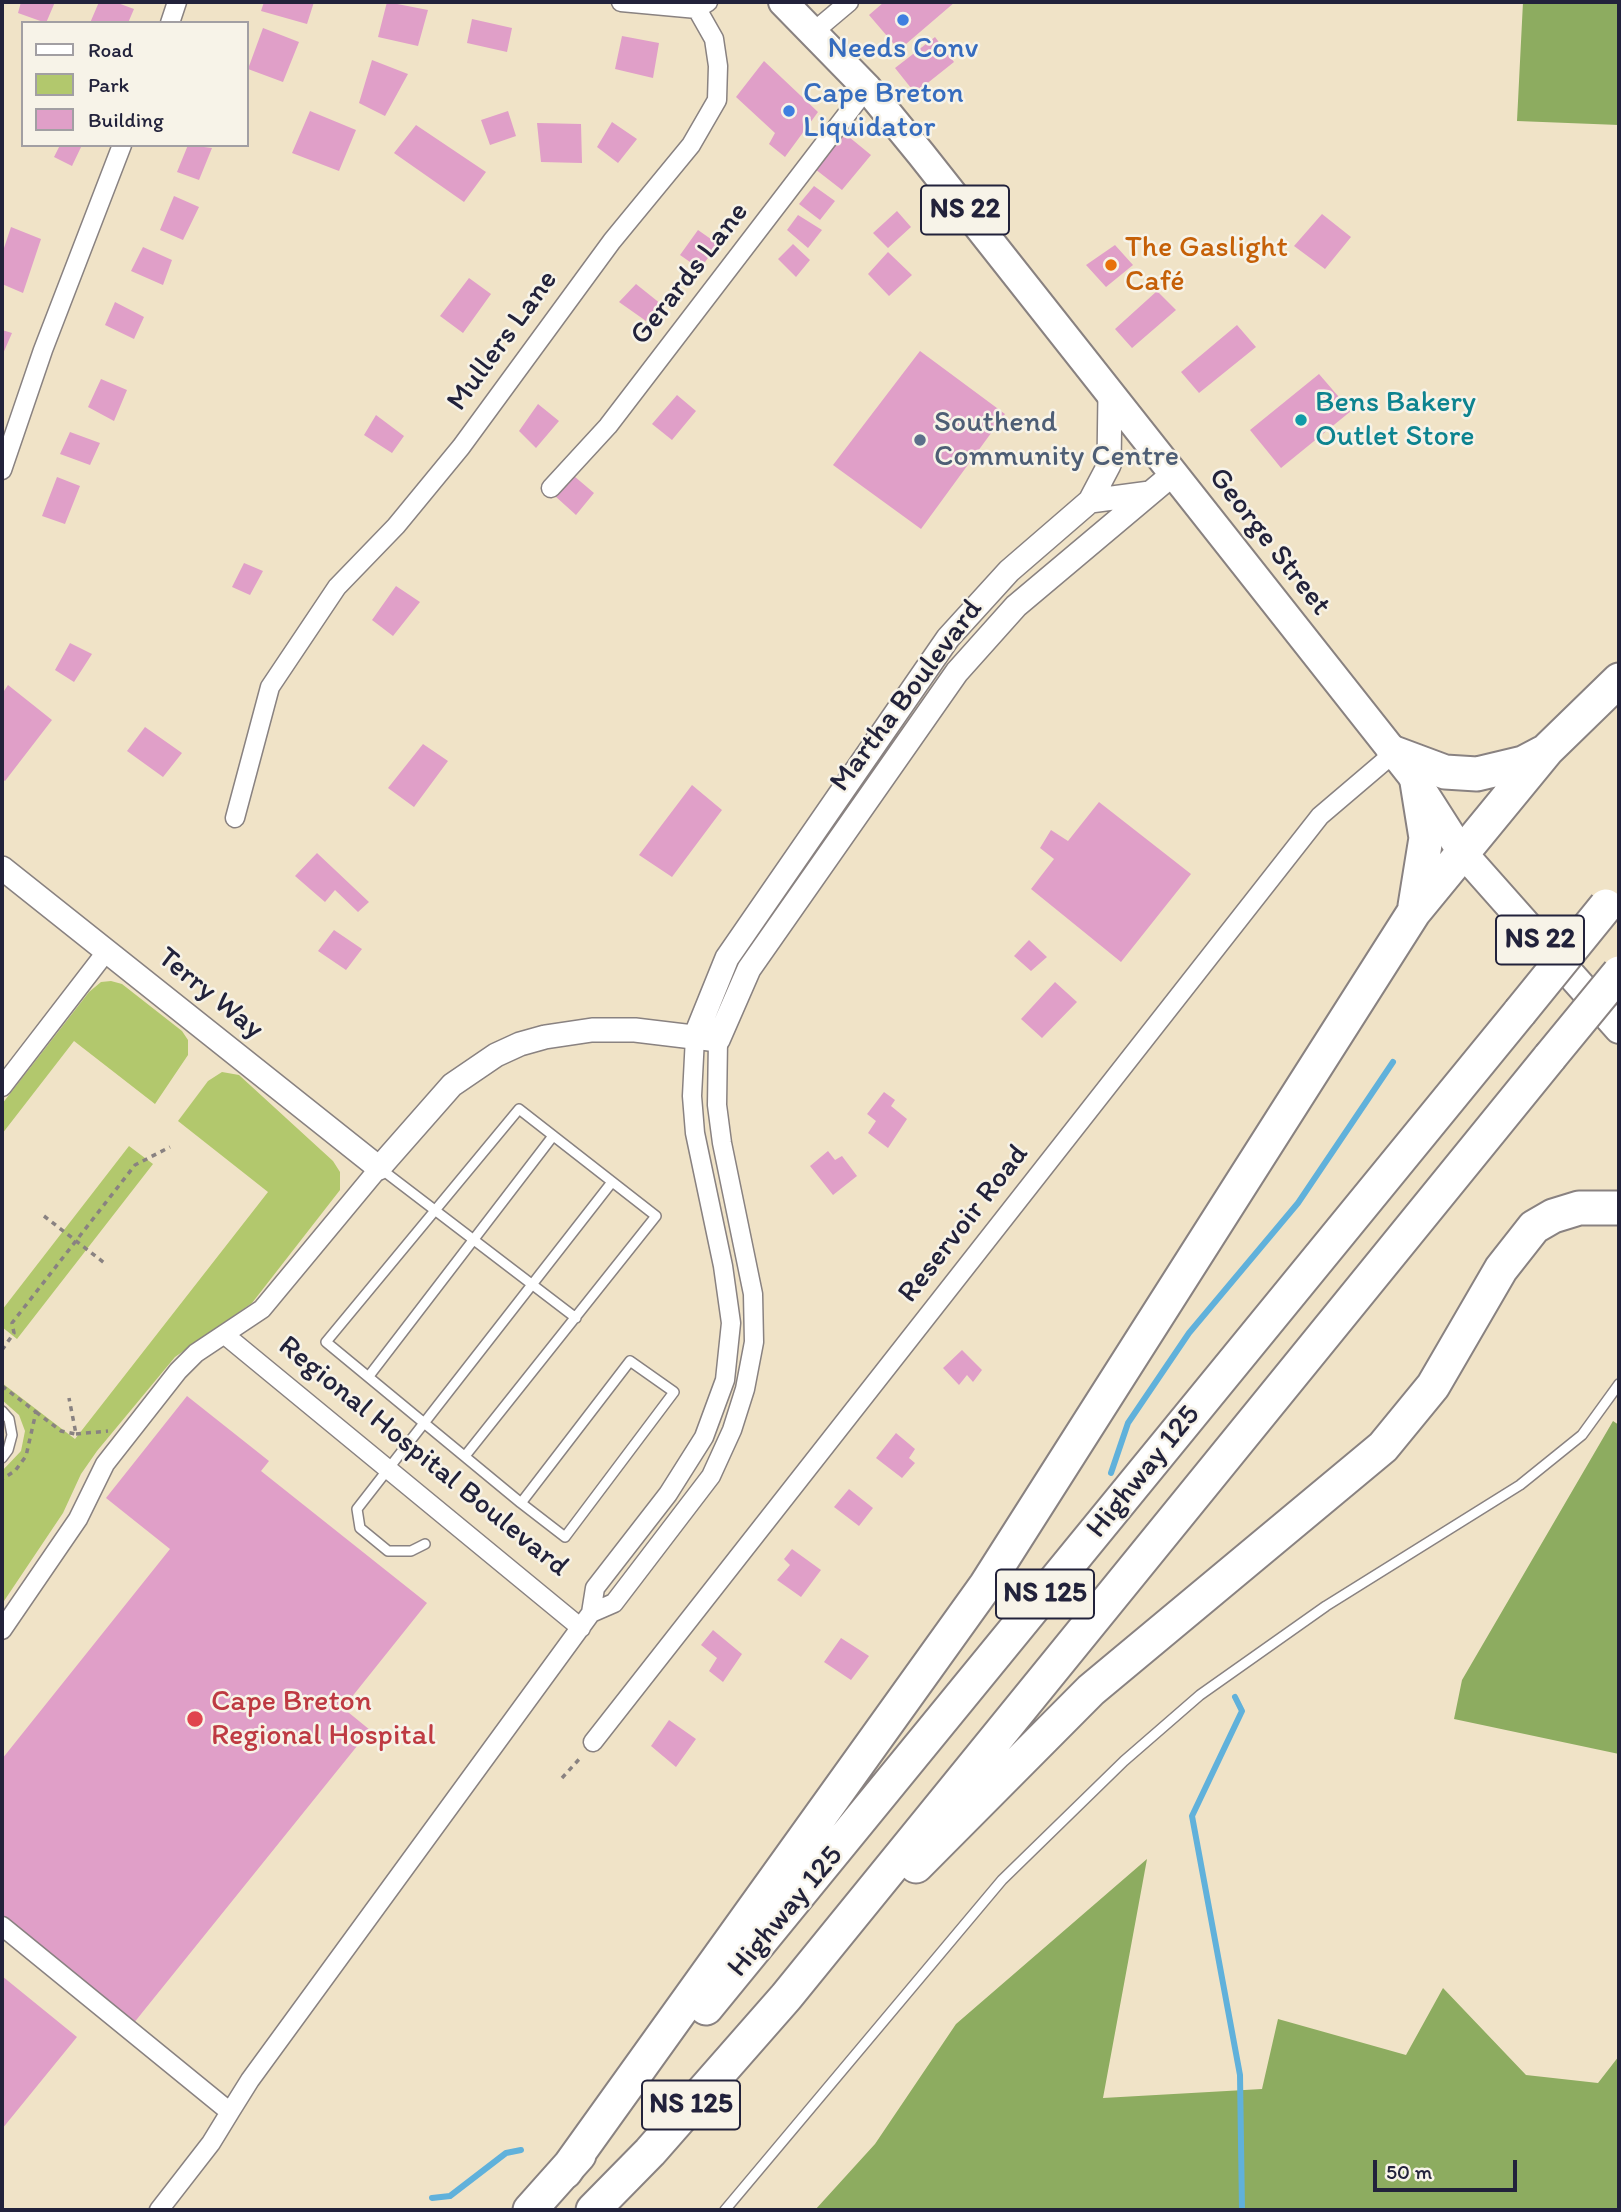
<!DOCTYPE html>
<meta charset="utf-8">
<style>
body{margin:0}
#map{position:relative;width:1621px;height:2212px;overflow:hidden;background:#f0e3c7;font-family:Itim,sans-serif}
canvas{display:block}
.frame{position:absolute;inset:0;border:4px solid #22223b;pointer-events:none}
.legend{position:absolute;left:21px;top:21px;width:228px;height:126px;box-sizing:border-box;background:#f7f3e8;border:2px solid #a29fa3;margin:0;padding:9px 12px;list-style:none;font-size:21px;color:#22223b}
.legend li{display:flex;align-items:center;gap:14px;height:35px}
.legend b{width:35px;border:2px solid #a29fa3}
.scale{position:absolute;left:1373px;top:2160px;width:144px;height:32px;box-sizing:border-box;border:4px solid #22223b;border-top:0;padding-left:9px;font-size:21px;line-height:24px;white-space:nowrap;color:#22223b;-webkit-text-stroke:5px #f7f3e8;paint-order:stroke}
</style>
<div id="map">
<canvas width="1621" height="2212"></canvas>
<div class="frame"></div>
<ul class="legend">
<li><b style="height:9px;background:#fff"></b>Road</li>
<li><b style="height:19px;background:#b2c86d"></b>Park</li>
<li><b style="height:19px;background:#e09fc8"></b>Building</li>
</ul>
<div class="scale">50 m</div>
</div>
<script>
const g = document.querySelector('canvas').getContext('2d');
g.lineJoin = 'round';
function fillPath(path, color) { g.fillStyle = color; g.fill(path, 'evenodd'); }
const shape = rows => new Path2D(rows.map(r => 'M' + r).join(''));
function strokePath(path, color, width, dash) { g.strokeStyle = color; g.lineWidth = width; g.lineCap = dash ? 'butt' : 'round'; g.setLineDash(dash || []); g.stroke(path); }
function drawText(font, color, halo, rows, align = 'center') {
  g.font = font + ' Itim,sans-serif'; g.lineWidth = 5; g.setLineDash([]); g.textBaseline = 'middle'; g.strokeStyle = halo; g.fillStyle = color; for (const [text, x, y, turn = 0] of rows) {
    g.save(); g.translate(x, y); g.rotate((+turn || 0) * Math.PI / 180); g.textAlign = isNaN(turn) ? turn : align; if (halo) g.strokeText(text, 0, 0); g.fillText(text, 0, 0); g.restore();
  }
}
const green = shape([
 [111,981,122,984,182,1031,188,1040,188,1055,155,1104,74,1041,2,1134,2,1104,89,992,101,982],
 [222,1072,239,1075,333,1161,340,1172,340,1190,252,1303,175,1357,97,1451,81,1474,63,1513,2,1604,2,1471,21,1451,25,1431,19,1415,2,1400,2,1383,75,1439,268,1192,178,1121,208,1081],
 [129,1146,153,1164,17,1339,2,1327,2,1310]
]);
const forest = shape([
 [1523,2,1619,2,1619,125,1517,121],
 [1613,1421,1619,1425,1619,1754,1454,1719,1462,1680],
 [1147,1859,1103,2098,1262,2089,1278,2019,1406,2055,1443,1988,1526,2075,1598,2083,1619,2056,1619,2210,815,2210,875,2144,956,2024]
]);
const stream = shape([
 [1111,1473,1128,1423,1189,1333,1298,1203,1393,1062],
 [1235,1697,1242,1711,1192,1816,1240,2075,1242,2210],
 [432,2198,450,2196,506,2153,521,2150]
]);
const building = shape([
 [21,2,55,2,46,23,18,13],
 [99,2,115,2,134,9,128,23,90,23],
 [264,2,314,2,307,24,261,11],
 [387,2,428,10,418,46,378,37],
 [884,2,955,2,899,50,869,15],
 [472,19,512,28,507,52,467,43],
 [263,28,299,42,283,82,248,69],
 [622,36,659,43,653,78,615,69],
 [935,37,954,62,915,93,895,68],
 [372,60,408,74,385,116,359,103],
 [764,61,818,112,785,157,769,144,775,133,736,97],
 [310,111,356,130,339,171,292,153],
 [508,111,516,136,490,145,481,120],
 [612,122,637,139,618,163,597,147],
 [537,123,581,124,582,163,541,162],
 [416,125,486,172,464,202,394,153],
 [843,132,871,155,842,190,815,169],
 [60,145,82,145,72,166,54,157],
 [188,145,212,148,199,180,177,172],
 [814,186,835,201,820,220,799,204],
 [174,196,199,207,183,240,160,230],
 [897,211,911,227,888,248,873,233],
 [1322,214,1351,237,1325,269,1294,246],
 [798,215,822,230,808,248,787,230],
 [11,227,41,239,23,293,2,284,2,254],
 [698,230,718,244,700,269,680,255],
 [793,244,810,260,796,277,778,259],
 [1115,245,1133,265,1106,287,1086,265],
 [143,247,172,260,163,285,131,271],
 [888,252,912,275,889,296,868,274],
 [469,278,491,294,463,333,440,316],
 [636,284,661,304,646,321,619,302],
 [1157,291,1176,310,1132,348,1115,329],
 [115,302,144,317,134,339,105,325],
 [1237,325,1256,347,1199,393,1181,372],
 [2,330,12,333,2,356],
 [920,351,1005,414,921,529,833,465],
 [1319,374,1351,411,1281,468,1250,430],
 [101,379,127,390,114,421,88,407],
 [677,395,696,411,672,440,652,424],
 [538,404,559,421,536,448,519,431],
 [376,415,404,436,392,453,364,435],
 [70,432,100,443,90,465,60,454],
 [574,476,594,493,576,515,555,496],
 [57,477,80,486,65,524,42,516],
 [244,563,263,571,250,595,232,587],
 [396,586,420,602,393,636,372,620],
 [70,643,92,654,74,682,55,670],
 [8,685,52,720,5,781,2,779,2,694],
 [145,727,182,753,163,777,127,751],
 [423,744,448,761,414,807,388,788],
 [692,785,722,810,672,877,639,855],
 [1099,802,1191,874,1121,962,1031,889,1054,859,1040,848,1051,830,1068,841],
 [317,853,369,902,358,912,335,890,325,902,295,876],
 [334,930,362,949,346,970,318,951],
 [1029,940,1047,957,1031,971,1014,956],
 [1055,982,1077,1002,1042,1038,1021,1019],
 [884,1092,895,1100,891,1106,907,1119,888,1148,868,1133,876,1121,867,1114],
 [828,1151,835,1160,842,1156,857,1176,833,1195,810,1166],
 [962,1350,982,1370,973,1382,967,1375,959,1385,943,1368],
 [187,1396,269,1461,261,1471,427,1603,343,1708,370,1730,133,2024,2,1921,2,1759,170,1549,106,1498],
 [896,1433,915,1449,909,1458,915,1463,902,1478,876,1458],
 [849,1489,873,1508,859,1526,834,1507],
 [792,1549,821,1570,801,1597,777,1580,790,1565,784,1559],
 [713,1630,742,1654,723,1682,709,1671,717,1658,701,1645],
 [841,1638,869,1656,851,1680,824,1662],
 [669,1720,696,1739,676,1767,651,1746],
 [2,1976,77,2037,2,2129]
]);
const path = shape([
 [44,1216,107,1265],
 [2,1350,14,1333,12,1323,135,1165,170,1147],
 [2,1386,36,1412,26,1456,15,1471,2,1479],
 [36,1412,61,1431,76,1434,69,1398],
 [76,1434,108,1431],
 [562,1778,582,1756]
]);
const service = shape([
 [381,1169,576,1318],
 [369,1376,553,1136],
 [2,1411,9,1419,12,1435,8,1450,2,1458],
 [465,1456,656,1216,519,1109,326,1342,521,1503,565,1537,674,1392,630,1361,521,1503],
 [425,1544,411,1551,388,1551,360,1528,357,1509,612,1182],
 [725,2210,1002,1880,1124,1761,1200,1695,1326,1606,1520,1485,1582,1435,1619,1384]
]);
const minor = shape([
 [621,2,697,9,708,2],
 [170,23,177,2],
 [811,34,849,2],
 [2,470,43,350,122,145],
 [551,488,608,426,867,88],
 [235,818,270,687,337,587,396,526,461,447,612,241,691,145,717,100,718,66,714,39,697,9],
 [2,1087,106,952],
 [225,1335,581,1628],
 [591,1613,614,1603,711,1476,732,1430,745,1389,754,1342,753,1294,722,1143,717,1105,718,1040],
 [2,1630,78,1519,105,1464,178,1371,196,1353,262,1309,379,1168],
 [593,1742,1320,816,1394,753],
 [2,1926,230,2112,250,2080,591,1613,595,1588,668,1494,704,1437,725,1380,731,1323,723,1266,695,1133,692,1096,695,1037],
 [159,2210,211,2143,230,2112]
]);
const tertiary = shape([
 [1090,501,1109,465,1110,394],
 [2,868,379,1168,452,1085,496,1055,520,1044,545,1037,592,1030,635,1030,718,1040,749,969,957,672,1016,606,1173,474],
 [695,1037,727,958,948,638,1009,571,1090,501,1150,493]
]);
const primary = shape([
 [783,2,867,88,921,154,1417,782,1461,851,1619,1029]
]);
const motorway = shape([
 [1394,753,1445,772,1477,774,1523,763,1542,753],
 [1415,906,1426,838,1417,782],
 [916,1866,1091,1690,1383,1447,1433,1386,1501,1269,1534,1227,1553,1216,1579,1208,1619,1208],
 [706,2008,1520,1012],
 [565,2172,986,1585,1414,912,1547,750,1619,680],
 [530,2210,579,2155],
 [593,2210,650,2152,786,1997,1550,1057]
]);
const motorwayBridge = shape([
 [1520,1012,1606,906],
 [1550,1057,1619,973]
]);
const markers = [
 [903,20,7,"#3f7fe0"],
 [789,111,7,"#3f7fe0"],
 [1111,265,7,"#e8710a"],
 [1301,420,7,"#0f9aa8"],
 [920,440,7,"#5c6f8a"],
 [195,1719,9,"#e0444e"]
];
const shields = [
 [965,210,88],
 [1540,940,88],
 [1045,1594,98],
 [691,2105,98]
];
const shieldNames = [
 ["NS 22",965,210],
 ["NS 22",1540,940],
 ["NS 125",1045,1594],
 ["NS 125",691,2105]
];
const shopNames = [
 ["Needs Conv",903,49],
 ["Cape Breton",803,94,"left"],
 ["Liquidator",803,128,"left"]
];
const foodNames = [
 ["The Gaslight",1125,248],
 ["Café",1125,282]
];
const streetNames = [
 ["Gerards Lane",690,274,-52],
 ["Mullers Lane",503,341,-54],
 ["George Street",1269,542,52],
 ["Martha Boulevard",907,696,-53],
 ["Terry Way",210,994,39],
 ["Reservoir Road",964,1224,-52],
 ["Regional Hospital Boulevard",423,1457,39],
 ["Highway 125",1144,1472,-51],
 ["Highway 125",786,1912,-50]
];
const cultureNames = [
 ["Bens Bakery",1315,403],
 ["Outlet Store",1315,437]
];
const serviceNames = [
 ["Southend",934,423],
 ["Community Centre",934,457]
];
const healthNames = [
 ["Cape Breton",211,1702],
 ["Regional Hospital",211,1736]
];
fillPath(green, '#b2c86d');
fillPath(forest, '#8dac60');
strokePath(stream, '#60b1db', 6);
fillPath(building, '#e09fc8');
strokePath(service, '#898281', 12);
strokePath(minor, '#898281', 21);
strokePath(tertiary, '#898281', 26);
strokePath(primary, '#898281', 32);
strokePath(motorway, '#898281', 37);
strokePath(path, '#898281', 3.5, [5, 5]);
strokePath(service, '#fff', 9);
strokePath(minor, '#fff', 18);
strokePath(tertiary, '#fff', 23);
strokePath(primary, '#fff', 28);
strokePath(motorway, '#fff', 33);
strokePath(motorwayBridge, '#898281', 37, []);
strokePath(motorwayBridge, '#fff', 33);
for (const [x, y, r, color] of markers) { const dot = new Path2D(); dot.arc(x, y, r, 0, 2 * Math.PI); g.fillStyle = color; g.fill(dot); strokePath(dot, '#f7f3e8', 2.5); }
for (const [x, y, w] of shields) { const box = new Path2D(); box.roundRect(x - w / 2, y - 24.5, w, 49, 5); g.fillStyle = '#f7f3e8'; g.fill(box); strokePath(box, '#22223b', 2); }
drawText('bold 28px', '#22223b', null, shieldNames);
drawText('30px', '#366cbe', '#f7f3e8', shopNames);
drawText('30px', '#c56008', '#f7f3e8', foodNames, 'left');
drawText('30px', '#22223b', '#f7f3e8', streetNames);
drawText('30px', '#0d838f', '#f7f3e8', cultureNames, 'left');
drawText('30px', '#4e5e75', '#f7f3e8', serviceNames, 'left');
drawText('30px', '#be3a42', '#f7f3e8', healthNames, 'left');
</script>
